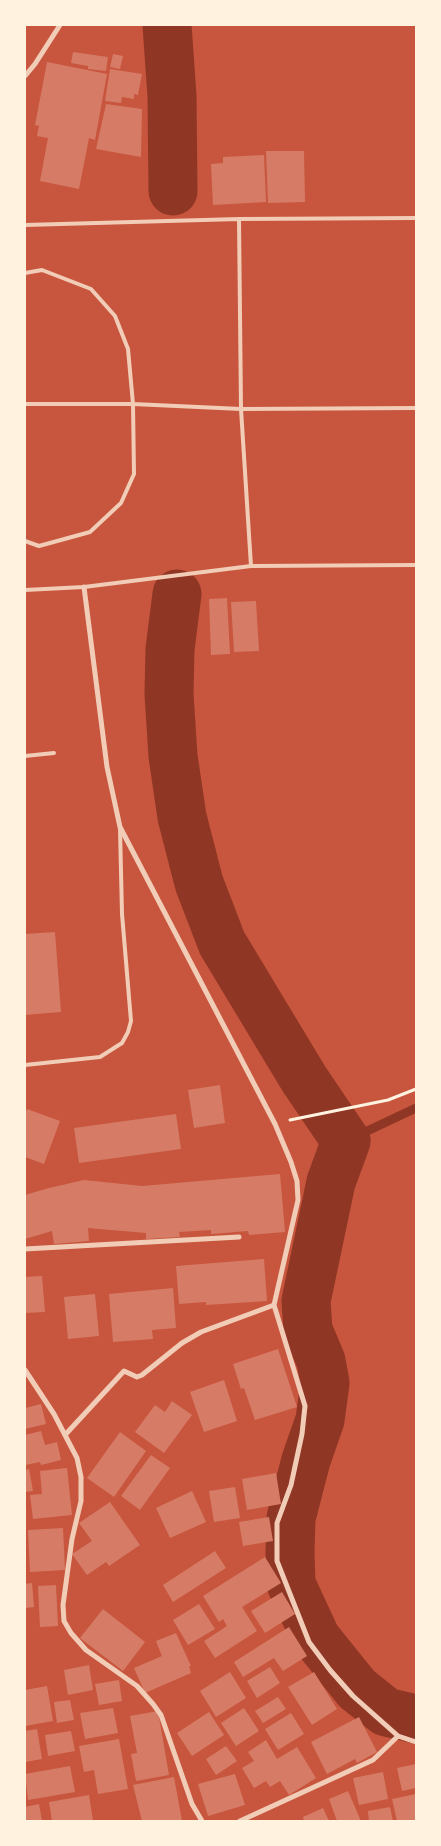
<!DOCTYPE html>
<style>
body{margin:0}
#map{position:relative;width:441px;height:1846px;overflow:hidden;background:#c8553d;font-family:"Source Serif 4",serif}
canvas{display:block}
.frame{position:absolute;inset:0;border:26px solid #fff3e0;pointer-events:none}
</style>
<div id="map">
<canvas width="441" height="1846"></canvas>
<div class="frame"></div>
</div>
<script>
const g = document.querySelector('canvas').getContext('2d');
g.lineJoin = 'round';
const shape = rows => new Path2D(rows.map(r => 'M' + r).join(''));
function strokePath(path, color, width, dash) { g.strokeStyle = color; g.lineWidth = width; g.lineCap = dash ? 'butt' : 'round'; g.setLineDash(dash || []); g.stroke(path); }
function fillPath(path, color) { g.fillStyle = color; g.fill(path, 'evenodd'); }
const stream = shape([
 [346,1141,416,1108]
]);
const river = shape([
 [167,25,172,96,173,191],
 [177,594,170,649,169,694,173,756,182,817,199,883,222,943,304,1079,346,1141,331,1182,306,1301,308,1330,321,1361,325,1383,320,1420,306,1460,291,1518,290,1552,291,1584,316,1638,357,1689,386,1712,416,1719]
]);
const building = shape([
 [73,52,108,57,106,71,88,69,88,66,71,63],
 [113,54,123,56,120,69,110,67],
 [47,62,107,74,95,140,89,138,79,189,40,181,48,138,37,136,39,126,35,125],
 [110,69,142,74,138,95,134,94,134,99,122,97,121,103,105,101],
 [106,104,142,109,141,157,96,149],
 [266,151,304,151,305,202,268,203],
 [264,155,266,202,213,205,211,164,223,163,223,157],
 [227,598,230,654,211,655,209,599],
 [256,601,259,651,234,652,231,602],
 [55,932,61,1012,25,1015,25,934],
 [220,1085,225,1123,194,1128,188,1090],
 [27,1109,60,1121,44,1164,25,1157,25,1114],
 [176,1114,181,1149,79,1163,74,1128],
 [280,1174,285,1232,249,1235,248,1231,211,1234,211,1230,179,1232,180,1237,146,1239,146,1233,88,1228,89,1241,54,1244,52,1231,25,1239,25,1195,49,1188,84,1180,142,1186],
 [264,1259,267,1301,206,1305,206,1302,179,1304,176,1266],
 [42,1276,45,1312,25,1313,25,1277],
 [173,1288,176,1328,152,1330,153,1339,113,1342,109,1294],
 [95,1294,99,1336,68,1339,64,1297],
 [278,1349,297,1407,255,1420,244,1388,241,1389,233,1364],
 [224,1380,237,1421,204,1432,190,1392],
 [172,1401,192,1415,164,1453,135,1432,155,1405,165,1412],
 [41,1404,46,1424,25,1429,25,1408],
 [41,1431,45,1445,57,1442,61,1460,41,1465,40,1462,25,1465,25,1435],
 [120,1432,146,1451,114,1497,87,1478],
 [151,1455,170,1468,140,1510,121,1496],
 [67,1468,72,1515,33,1519,30,1495,42,1494,40,1471],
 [29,1469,33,1491,25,1492,25,1470],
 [276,1473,281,1504,247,1510,242,1479],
 [235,1487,240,1518,214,1522,209,1491],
 [192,1491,206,1522,170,1538,156,1508],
 [110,1502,140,1545,109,1566,106,1562,87,1575,72,1554,92,1541,79,1523],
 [269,1517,273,1541,243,1546,239,1522],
 [63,1528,65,1570,30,1572,28,1530],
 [215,1551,226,1568,173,1602,163,1585],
 [265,1557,281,1583,242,1607,257,1631,215,1658,204,1641,227,1626,223,1619,219,1622,203,1596],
 [32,1583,34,1607,25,1608,25,1584],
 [56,1585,58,1626,40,1627,38,1586],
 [282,1592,295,1614,265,1633,251,1611],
 [199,1604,215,1629,188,1645,173,1620],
 [103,1609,145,1642,123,1671,80,1638],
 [289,1627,307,1656,283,1671,274,1658,243,1677,234,1662],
 [176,1633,191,1666,189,1666,191,1673,145,1693,134,1668,162,1656,156,1641],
 [89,1665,93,1690,68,1695,64,1670],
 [270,1667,280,1683,257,1698,247,1681],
 [230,1672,246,1698,216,1717,200,1691],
 [314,1672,337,1709,312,1725,288,1687],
 [119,1680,122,1701,99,1705,95,1684],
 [47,1686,53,1721,25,1726,25,1690],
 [278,1697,286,1709,263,1723,255,1711],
 [70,1700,74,1720,57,1723,54,1702],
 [113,1708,118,1733,85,1739,80,1713],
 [244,1708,259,1731,236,1746,221,1723],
 [158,1711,169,1775,136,1781,131,1754,137,1753,130,1716],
 [209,1712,224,1735,192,1756,177,1733],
 [291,1713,304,1734,278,1750,265,1729],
 [359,1717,377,1752,357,1763,355,1759,327,1774,311,1742],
 [37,1729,42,1759,25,1762,25,1731],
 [71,1731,75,1751,48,1756,45,1735],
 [119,1739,128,1789,98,1794,94,1770,84,1772,79,1746],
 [266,1740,277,1759,297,1747,316,1778,289,1795,280,1781,270,1787,266,1781,254,1788,242,1768,254,1761,248,1752],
 [226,1746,237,1761,216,1775,206,1759],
 [416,1764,416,1788,402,1791,397,1768],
 [70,1766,75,1792,28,1800,25,1774],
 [383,1772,388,1799,359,1805,353,1778],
 [235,1774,245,1805,208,1816,198,1784],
 [174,1777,182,1821,142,1821,133,1785],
 [348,1791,361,1821,337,1821,329,1799],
 [416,1794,416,1821,397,1821,392,1799],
 [89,1795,93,1821,52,1821,49,1802],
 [39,1804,42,1821,25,1821,25,1807],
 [390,1807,393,1821,369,1821,368,1811],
 [323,1808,329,1821,304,1821,303,1817]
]);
const path = shape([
 [290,1120,388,1100,416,1089]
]);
const service = shape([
 [239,219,416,218],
 [25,225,239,219,241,409,251,566],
 [25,273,42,270,91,289,115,316,128,349,133,404,134,474,121,503,90,532,39,546,25,541],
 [25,404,133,404,241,409,416,408],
 [25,590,84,587,251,566,416,565],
 [25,756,54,753],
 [25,1065,100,1057,122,1043,128,1032,131,1021,122,914,120,829]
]);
const minor = shape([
 [25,76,35,64,60,25],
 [84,587,107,767,120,827,275,1124,291,1162,297,1181,298,1200,274,1305,305,1406,302,1434,291,1485,277,1523,277,1561,309,1642,330,1670,353,1696,398,1736,416,1742],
 [25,1249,239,1237],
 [25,1370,54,1414,77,1458,81,1477,81,1501,72,1539,63,1605,64,1621,71,1633,86,1650,137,1686,153,1704,161,1715,192,1804,202,1821],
 [65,1435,124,1371,137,1377,142,1375,182,1343,201,1332,274,1305],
 [240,1821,373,1760,398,1736]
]);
strokePath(stream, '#8f3625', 9);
strokePath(river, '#8f3625', 49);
fillPath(building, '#d67c66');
strokePath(path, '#fff3e0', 3);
strokePath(service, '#f1ccb7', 4);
strokePath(minor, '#f1ccb7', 5);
</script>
